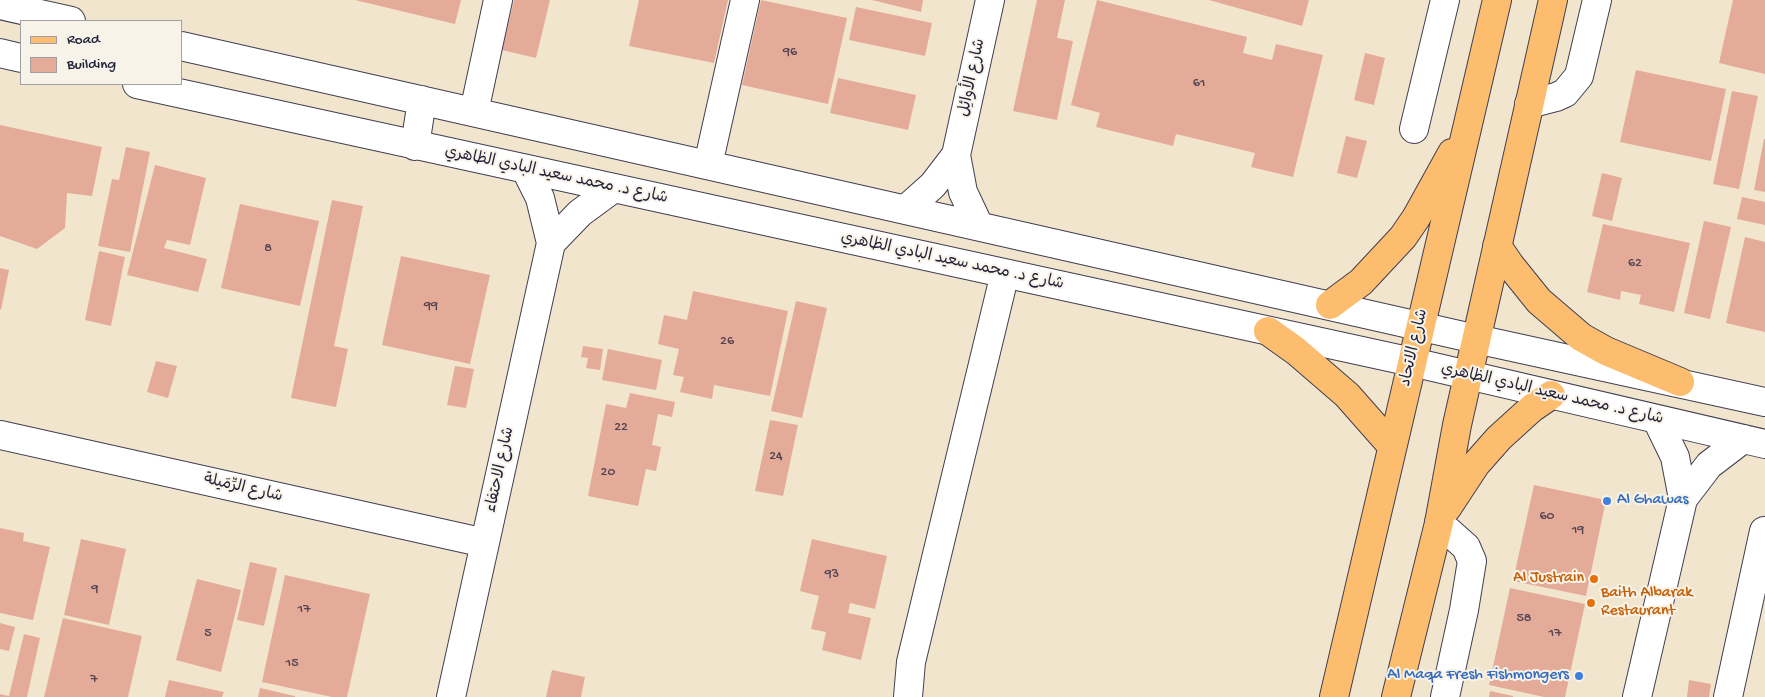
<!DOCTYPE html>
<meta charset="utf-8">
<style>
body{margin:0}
#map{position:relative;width:1765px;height:697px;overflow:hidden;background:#f2e5cd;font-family:"Gochi Hand",sans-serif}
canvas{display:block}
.legend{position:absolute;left:20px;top:20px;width:162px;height:65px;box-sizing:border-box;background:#f7f3e8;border:1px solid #a29fa3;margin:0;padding:6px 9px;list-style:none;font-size:15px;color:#22223b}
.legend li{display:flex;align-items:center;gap:10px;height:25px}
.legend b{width:25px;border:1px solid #a29fa3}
</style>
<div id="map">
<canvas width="1765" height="697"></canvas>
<ul class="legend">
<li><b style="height:6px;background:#fcbd6f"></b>Road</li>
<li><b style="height:14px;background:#e5ab99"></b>Building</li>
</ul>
</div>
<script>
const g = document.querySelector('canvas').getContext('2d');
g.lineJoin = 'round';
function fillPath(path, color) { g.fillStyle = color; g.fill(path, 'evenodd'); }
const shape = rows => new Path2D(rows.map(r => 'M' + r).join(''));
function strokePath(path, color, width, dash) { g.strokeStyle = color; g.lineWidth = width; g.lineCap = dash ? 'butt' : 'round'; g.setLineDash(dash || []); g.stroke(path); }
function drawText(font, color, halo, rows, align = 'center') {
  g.font = font + ' "Gochi Hand","Playpen Sans Arabic",sans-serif'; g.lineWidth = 4; g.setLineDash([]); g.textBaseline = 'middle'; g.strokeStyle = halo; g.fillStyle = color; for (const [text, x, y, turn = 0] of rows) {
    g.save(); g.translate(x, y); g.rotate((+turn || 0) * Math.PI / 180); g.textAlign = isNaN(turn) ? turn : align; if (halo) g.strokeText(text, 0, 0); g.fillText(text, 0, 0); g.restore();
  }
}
const building = shape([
 [355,0,461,0,455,24],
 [514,0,550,0,536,58,502,50],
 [639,0,728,0,714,63,629,46],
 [761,0,847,18,828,104,742,85],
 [872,0,923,0,921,12],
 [1037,0,1065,0,1057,38,1073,41,1057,120,1013,111],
 [1097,0,1247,37,1243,53,1272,60,1276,44,1323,55,1293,177,1251,167,1255,153,1176,134,1173,146,1096,127,1100,113,1071,105],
 [1209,0,1309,0,1302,26],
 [1733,0,1765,0,1765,74,1719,63],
 [856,7,932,23,925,56,849,40],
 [1365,53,1385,58,1374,105,1354,100],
 [1636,70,1726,89,1711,161,1620,142],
 [838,78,916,95,908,130,830,113],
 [1732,91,1758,96,1739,189,1713,184],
 [0,125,102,147,92,196,67,193,65,228,37,249,0,236],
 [1346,136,1367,141,1357,178,1337,173],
 [1764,139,1765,139,1765,192,1754,190],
 [126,147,150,152,130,252,98,246,112,179,119,180],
 [155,165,206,178,190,245,167,240,164,248,207,259,198,292,127,275],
 [1602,173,1622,178,1612,221,1592,216],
 [1742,197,1765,202,1765,225,1737,219],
 [332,200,363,206,334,346,348,349,336,407,291,398],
 [240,204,319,221,300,306,221,288],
 [1704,221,1731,227,1710,319,1684,313],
 [1603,224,1690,243,1674,312,1639,304,1641,295,1621,291,1620,300,1587,292],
 [1745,237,1765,242,1765,332,1726,323],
 [99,251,125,257,111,326,85,320],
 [401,256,490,275,470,364,382,345],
 [0,268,9,270,1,310,0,309],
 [693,291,788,311,770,396,714,385,712,399,680,392,684,377,673,375,679,349,658,344,664,315,687,320],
 [796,301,827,308,802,418,771,411],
 [583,346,603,349,600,370,586,368,588,358,581,357],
 [608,349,662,360,656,390,602,380],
 [156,361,177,366,168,398,147,392],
 [455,366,474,369,466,408,447,405],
 [630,393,675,402,672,417,658,414,652,445,661,447,656,471,646,469,638,506,588,496,606,404,626,408],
 [770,420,798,425,783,496,755,491],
 [1534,485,1606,500,1586,596,1513,581],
 [0,528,24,533,23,541,50,547,33,620,0,613],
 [81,539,126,549,109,625,64,615],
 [812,539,887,556,875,609,850,603,848,613,871,618,861,660,822,650,826,632,811,629,819,596,800,591],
 [250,562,277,568,264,626,237,620],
 [285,575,370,594,347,697,332,697,262,682],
 [197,579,241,590,221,672,176,660],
 [1510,588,1585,604,1565,697,1544,697,1489,685],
 [63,618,142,636,128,697,44,697],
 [0,623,15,627,9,651,0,649],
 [24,634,40,638,27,697,0,697,0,694,9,696],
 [552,670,585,677,581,697,546,697],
 [169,680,224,692,222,697,165,697],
 [1689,680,1711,684,1709,697,1687,697],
 [260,688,295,696,295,697,258,697],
 [1490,691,1513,696,1513,697,1489,697]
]);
const minor = shape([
 [0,5,71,21],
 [181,46,1476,339,1765,402],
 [0,53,21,58],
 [137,84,1412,362,1765,444],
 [1529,104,1556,97,1565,93,1579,76,1597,0],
 [474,112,498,0],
 [1414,129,1445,0],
 [415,146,422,100],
 [708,165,745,0],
 [905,210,933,185,956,155],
 [979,226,963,192,956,155,990,0],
 [551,243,580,213,614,188],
 [0,435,485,543],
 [1683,499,1709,465,1743,439],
 [1439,523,1466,547,1472,561,1464,610,1445,697],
 [451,697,551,243,540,198,526,170],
 [908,697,911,662,1005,273],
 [1637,697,1683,499,1675,457,1657,420],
 [1728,697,1764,531]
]);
const major = shape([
 [1497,246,1510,265,1539,301,1581,337,1606,351,1680,382],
 [1330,305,1361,282,1403,237,1416,218,1452,153],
 [1268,331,1296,351,1347,395,1392,446],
 [1447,508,1476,464,1499,438,1532,408,1551,395],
 [1334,697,1497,0],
 [1396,697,1439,523,1457,425,1553,0]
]);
const markers = [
 [1607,501,5,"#3f7fe0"],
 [1594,579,5,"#e8710a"],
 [1591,603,5,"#e8710a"],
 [1579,676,5,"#3f7fe0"]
];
const numberNames = [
 ["96",790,53],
 ["61",1199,84],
 ["8",268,249],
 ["62",1635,264],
 ["99",431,307],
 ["26",727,342],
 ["22",621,428],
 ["24",776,457],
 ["20",608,473],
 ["60",1547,517],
 ["19",1578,531],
 ["93",832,575],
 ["9",95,590],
 ["17",304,610],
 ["58",1524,619],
 ["5",208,634],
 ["17",1555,634],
 ["15",292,664],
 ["7",94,680]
];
const streetNames = [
 ["شارع الأوائِل",973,78,-78],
 ["شارع د. محمد سعيد البادي الظاهري",556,176,12],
 ["شارع د. محمد سعيد البادي الظاهري",952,262,12],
 ["شارع الاتحاد",1415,348,-77],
 ["شارع د. محمد سعيد البادي الظاهري",1552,395,13],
 ["شارع الاحتفاء",501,470,-78],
 ["شارع الرِّمَيلة",243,489,13]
];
const shopNames = [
 ["Al Ghawas",1617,501],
 ["Al Maqa Fresh Fishmongers",1569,676,"right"]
];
const foodNames = [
 ["Al Justrain",1584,579],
 ["Baith Albarak",1601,594,"left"],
 ["Restaurant",1601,612,"left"]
];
fillPath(building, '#e5ab99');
strokePath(minor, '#413f51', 30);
strokePath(major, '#413f51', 30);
strokePath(minor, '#fff', 28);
strokePath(major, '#fcbd6f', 28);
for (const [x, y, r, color] of markers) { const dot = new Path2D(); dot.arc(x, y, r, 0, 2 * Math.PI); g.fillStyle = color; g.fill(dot); strokePath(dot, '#f7f3e8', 2); }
drawText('14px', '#534452', null, numberNames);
drawText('16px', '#22223b', '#f7f3e8', streetNames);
drawText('16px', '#366cbe', '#f7f3e8', shopNames, 'left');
drawText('16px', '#c56008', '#f7f3e8', foodNames, 'right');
</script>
